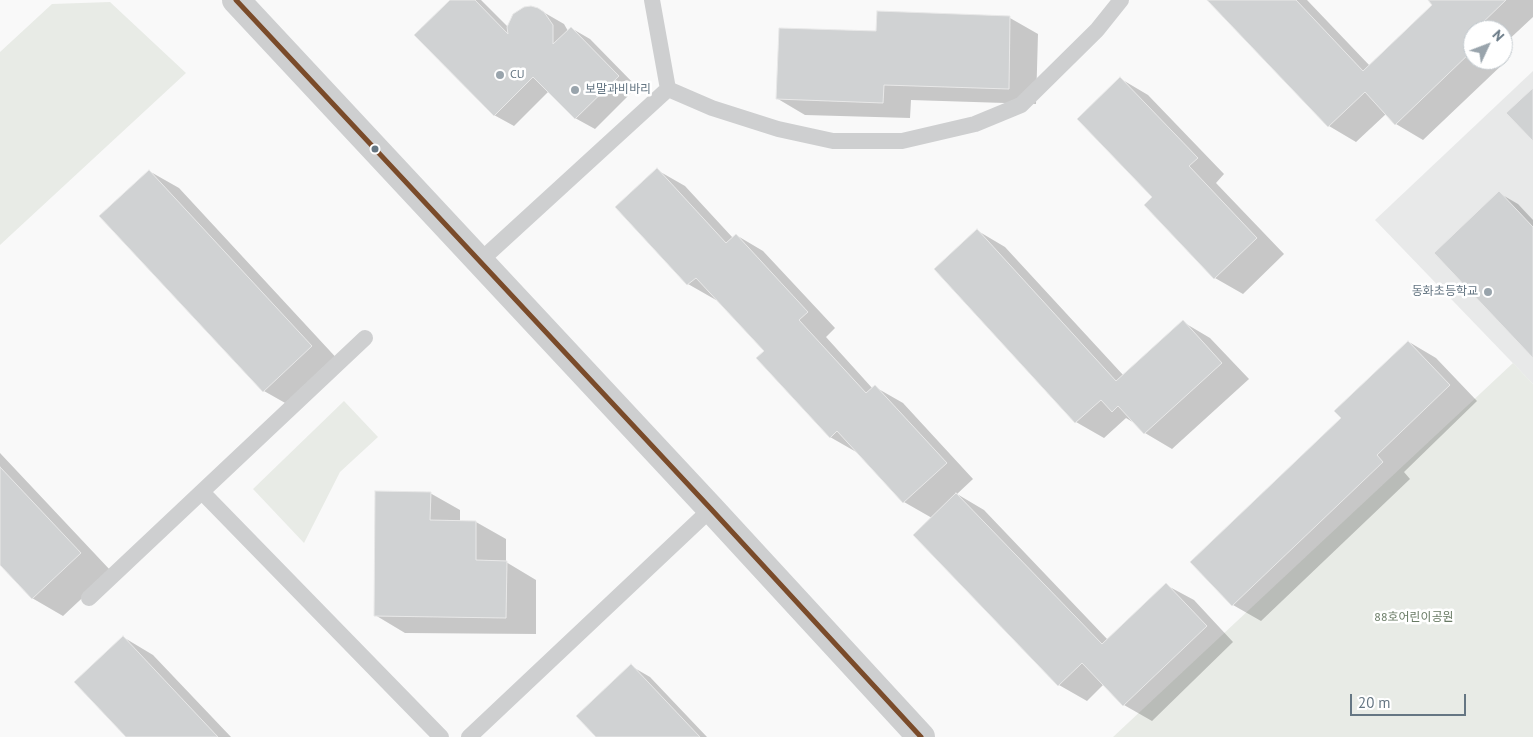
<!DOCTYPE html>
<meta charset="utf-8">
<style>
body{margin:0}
#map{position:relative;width:1533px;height:737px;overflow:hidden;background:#f9f9f9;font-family:"PT Sans",sans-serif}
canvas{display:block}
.north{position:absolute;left:1463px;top:20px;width:50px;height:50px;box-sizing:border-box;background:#fff;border:1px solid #c1c8cd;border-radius:50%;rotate:47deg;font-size:14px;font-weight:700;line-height:20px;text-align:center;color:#657683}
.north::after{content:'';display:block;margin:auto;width:18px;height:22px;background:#99a4ac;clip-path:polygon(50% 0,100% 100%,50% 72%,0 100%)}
.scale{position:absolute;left:1350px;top:694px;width:116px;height:22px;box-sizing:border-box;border:2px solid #657683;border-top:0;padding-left:6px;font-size:15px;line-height:18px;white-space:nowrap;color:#657683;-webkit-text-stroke:4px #fff;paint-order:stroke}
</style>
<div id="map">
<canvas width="1533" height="737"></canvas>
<div class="north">N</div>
<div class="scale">20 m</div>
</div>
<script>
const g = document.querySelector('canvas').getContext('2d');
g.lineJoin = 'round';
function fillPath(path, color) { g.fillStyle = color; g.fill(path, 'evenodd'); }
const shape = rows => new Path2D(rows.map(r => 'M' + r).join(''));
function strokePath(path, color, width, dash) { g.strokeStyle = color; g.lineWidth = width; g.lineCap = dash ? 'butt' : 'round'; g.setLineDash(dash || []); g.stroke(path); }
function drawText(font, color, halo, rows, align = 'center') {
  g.font = font + ' "PT Sans","Noto Sans KR",sans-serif'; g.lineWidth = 5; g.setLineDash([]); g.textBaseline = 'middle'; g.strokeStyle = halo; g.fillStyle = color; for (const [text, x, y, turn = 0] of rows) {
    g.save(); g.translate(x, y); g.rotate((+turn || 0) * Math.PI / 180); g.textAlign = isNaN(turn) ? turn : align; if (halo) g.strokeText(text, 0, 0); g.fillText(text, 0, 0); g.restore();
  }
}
const built = shape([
 [1533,71,1533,384,1375,220]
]);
const green = shape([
 [110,2,186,73,0,245,0,52,52,4],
 [1513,363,1533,384,1533,737,1113,737],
 [344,401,378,437,340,472,304,543,253,489]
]);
const shadow = shape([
 [452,0,481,0,508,27,538,9,564,24,568,31,571,28,590,39,637,87,595,129,575,118,549,91,514,126,494,115],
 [1209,0,1307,0,1370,66,1434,5,1429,0,1533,0,1533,17,1503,45,1503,30,1473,30,1473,60,1502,60,1504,63,1423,140,1396,124,1386,114,1356,142,1329,126],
 [878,13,1010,18,1038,34,1036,104,911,100,910,118,805,115,778,99,877,32],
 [1121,79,1148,95,1224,174,1216,183,1284,254,1243,294,1215,278,1145,205,1154,198],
 [657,170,685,186,733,238,736,235,763,251,835,328,826,337,873,389,875,387,903,403,973,479,957,494,984,510,1108,640,1166,585,1194,600,1233,642,1152,721,1124,705,1104,684,1087,701,1059,685,914,535,932,518,904,502,858,453,830,437,765,351,717,299,716,300,688,284,617,207],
 [149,171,179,188,342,364,294,408,264,391,101,216],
 [1499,193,1518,204,1533,220,1533,356],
 [978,231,1005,247,1124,376,1183,322,1210,338,1249,379,1172,449,1145,433,1136,424,1126,418,1104,438,1076,422],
 [1409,342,1436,358,1477,401,1404,472,1410,479,1261,621,1233,605,1192,562,1343,418],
 [0,453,111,571,63,616,32,598,0,564],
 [430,493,460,510,460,522,476,522,506,539,506,562,536,580,536,634,405,633,375,615],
 [123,637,153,655,231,737,128,737],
 [631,666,650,677,707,737,598,737]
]);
const building = shape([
 [450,0,475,0,508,34,507,27,513,14,524,7,531,6,538,8,544,12,553,25,553,44,571,27,619,76,575,119,533,77,494,116,414,35,450,0],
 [1207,0,1296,0,1363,71,1432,5,1428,0,1506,0,1475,30,1473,30,1468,37,1473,42,1473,50,1395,125,1365,92,1328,127,1207,0],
 [877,11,1010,16,1009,89,884,85,883,103,776,99,779,28,876,31,877,11],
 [1120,77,1198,158,1189,166,1257,238,1214,279,1144,205,1152,197,1077,119,1120,77],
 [1533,88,1533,141,1506,113,1533,88],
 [657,168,726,243,736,234,808,312,799,320,866,393,875,385,947,463,903,503,837,431,830,438,756,358,764,351,696,278,687,285,615,207,657,168],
 [149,170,312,346,263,392,99,216,149,170],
 [1499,191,1533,227,1533,358,1434,253,1499,191],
 [977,229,1116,381,1183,320,1222,363,1144,434,1118,406,1112,412,1101,400,1075,423,934,269,977,229],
 [1408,341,1450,385,1377,455,1383,462,1232,606,1190,562,1341,418,1334,411,1408,341],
 [0,467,81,553,32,599,0,565,0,467],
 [375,491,431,492,430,520,476,521,476,560,507,561,506,618,374,616,375,491],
 [956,493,1102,644,1166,583,1207,626,1123,706,1082,663,1058,686,913,535,956,493],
 [123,636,218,737,126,737,74,682,123,636],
 [631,664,700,737,596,737,576,716,631,664]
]);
const service = shape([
 [652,0,668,89],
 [668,89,712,108,778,129,833,141,902,141,975,124,1021,105,1097,30,1121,0],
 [480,261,668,89],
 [202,492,441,737],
 [89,598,365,338],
 [469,737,711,509]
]);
const tertiary = shape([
 [236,0,711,509,921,737]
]);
const bus1 = shape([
 [236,0,711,509,921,737]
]);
const markers = [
 [500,75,5,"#99a4ac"],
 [575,90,5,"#99a4ac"],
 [375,149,4.5,"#657683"],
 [1488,292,5,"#99a4ac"]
];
const poiNames = [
 ["CU",510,75],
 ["보말과비바리",585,90],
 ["동화초등학교",1478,292,"right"]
];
const parkNames = [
 ["88호어린이공원",1414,618]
];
fillPath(built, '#e8e9e9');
fillPath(green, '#e8ebe6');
fillPath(shadow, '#0003');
fillPath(building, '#d0d2d3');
strokePath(building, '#e8e8e8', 1);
strokePath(service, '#cecfd0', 16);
strokePath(tertiary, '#cecfd0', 28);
strokePath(bus1, '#7a4b2a', 5);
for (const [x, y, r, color] of markers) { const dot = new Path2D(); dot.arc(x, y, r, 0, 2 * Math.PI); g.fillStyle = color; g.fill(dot); strokePath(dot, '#fff', 2); }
drawText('12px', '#657683', '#fff', poiNames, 'left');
drawText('12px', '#687a64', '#fff', parkNames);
</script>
